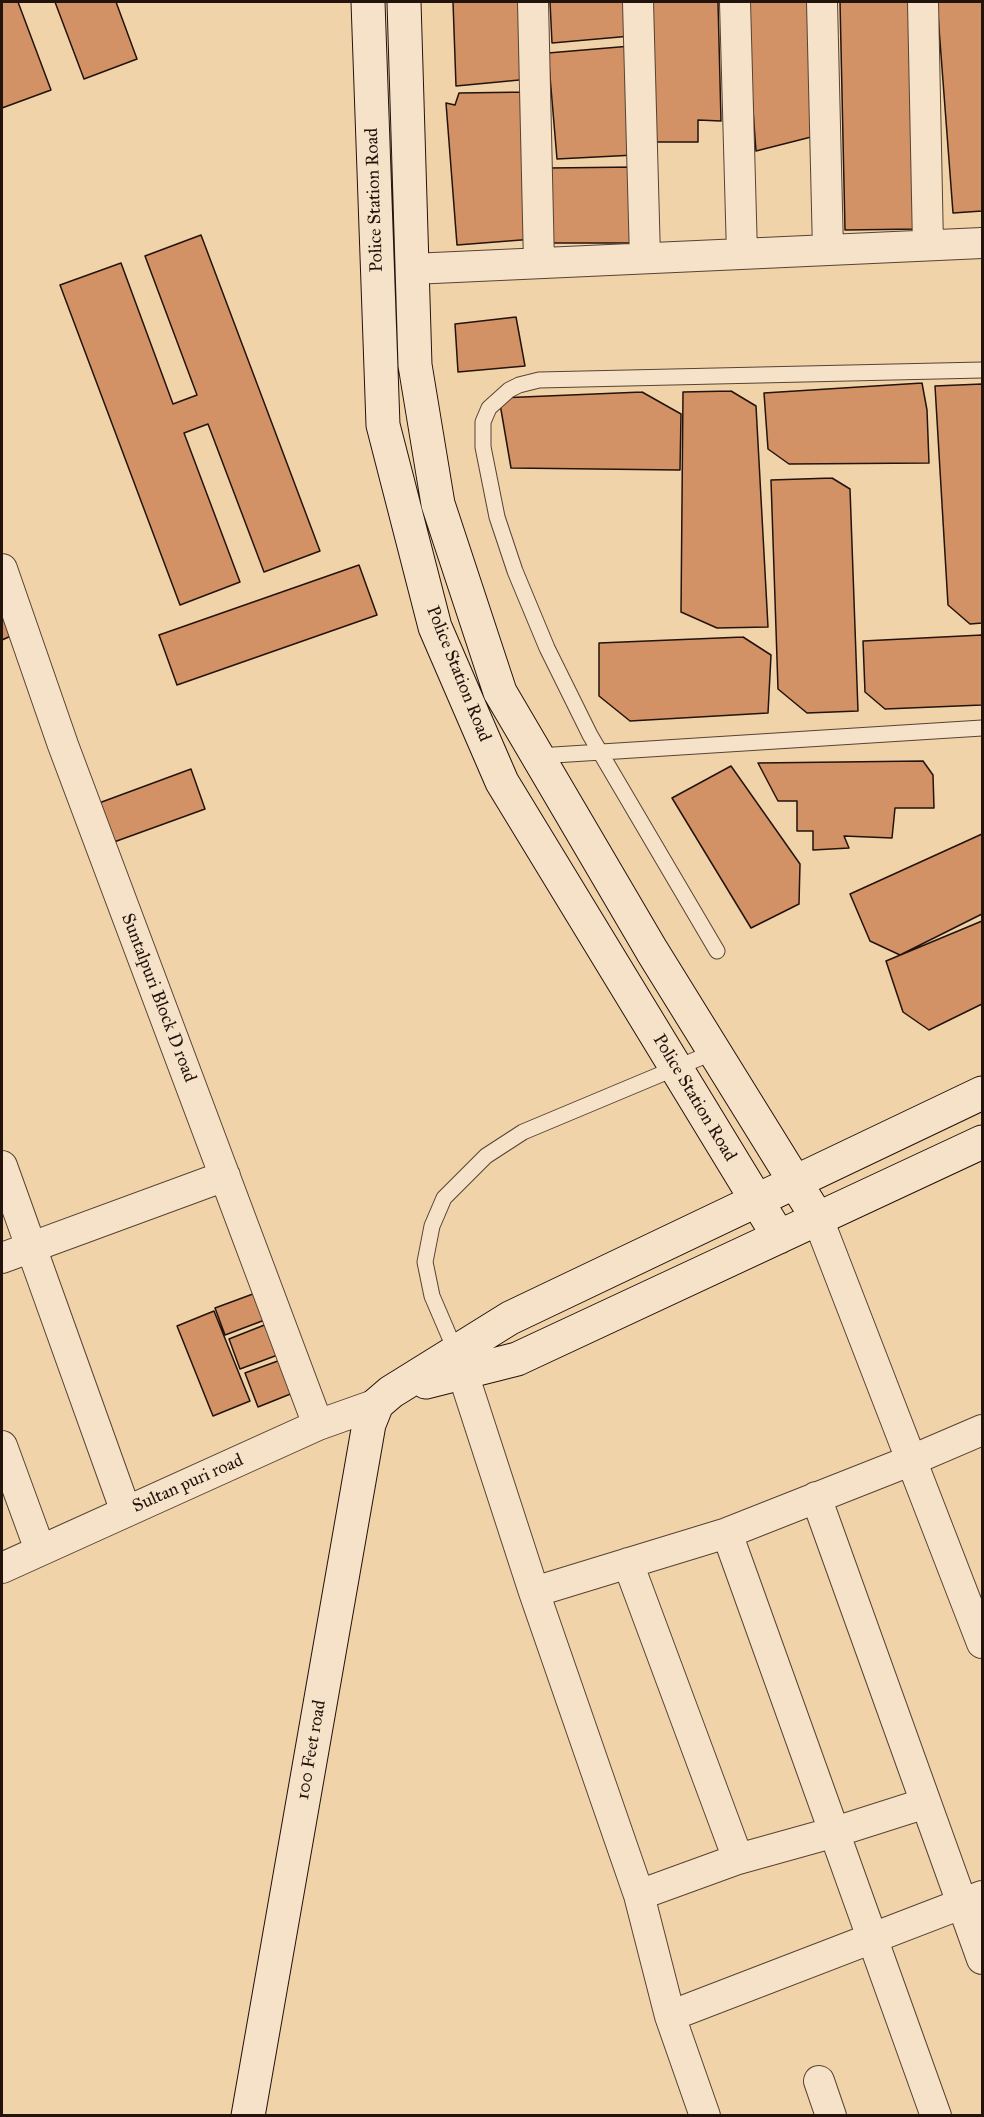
<!DOCTYPE html>
<style>
body{margin:0}
#map{position:relative;width:984px;height:2117px;overflow:hidden;background:#f1d3aa;font-family:"IM FELL Great Primer",serif}
canvas{display:block}
.frame{position:absolute;inset:0;border:3px solid #23130d;pointer-events:none}
</style>
<div id="map">
<canvas width="984" height="2117"></canvas>
<div class="frame"></div>
</div>
<script>
const g = document.querySelector('canvas').getContext('2d');
g.lineJoin = 'round';
function fillPath(path, color) { g.fillStyle = color; g.fill(path, 'evenodd'); }
const shape = rows => new Path2D(rows.map(r => 'M' + r).join(''));
function strokePath(path, color, width, dash) { g.strokeStyle = color; g.lineWidth = width; g.lineCap = dash ? 'butt' : 'round'; g.setLineDash(dash || []); g.stroke(path); }
function drawText(font, color, halo, rows, align = 'center') {
  g.font = font + ' "IM FELL Great Primer",serif'; g.lineWidth = 6; g.setLineDash([]); g.textBaseline = 'middle'; g.strokeStyle = halo; g.fillStyle = color; for (const [text, x, y, turn = 0] of rows) {
    g.save(); g.translate(x, y); g.rotate((+turn || 0) * Math.PI / 180); g.textAlign = isNaN(turn) ? turn : align; if (halo) g.strokeText(text, 0, 0); g.fillText(text, 0, 0); g.restore();
  }
}
const building = shape([
 [2,2,18,2,51,90,2,108,2,2],
 [55,2,116,2,137,59,84,79,55,2],
 [453,2,528,2,530,79,456,86,453,2],
 [550,2,630,2,631,36,552,43,550,2],
 [646,2,718,2,721,121,698,120,698,142,652,142,646,2],
 [745,2,818,2,819,135,756,151,745,2],
 [840,2,914,2,919,229,845,230,840,2],
 [937,2,982,2,982,211,953,213,937,2],
 [631,46,635,155,557,159,548,53,631,46],
 [529,92,534,239,457,245,446,103,455,105,459,93,529,92],
 [637,167,638,243,551,243,548,168,637,167],
 [201,235,320,551,264,572,208,424,184,433,240,582,180,605,60,285,121,263,173,404,197,395,145,256,201,235],
 [516,317,525,366,458,372,455,324,516,317],
 [922,383,927,410,929,463,789,464,768,449,764,393,922,383],
 [982,384,982,623,970,624,948,605,935,386,982,384],
 [731,391,756,406,768,627,717,628,681,612,683,392,731,391],
 [642,392,681,414,680,470,511,468,499,398,642,392],
 [832,478,850,489,858,711,807,713,778,689,771,480,832,478],
 [359,565,377,615,177,685,159,635,359,565],
 [2,590,22,631,2,640,2,590],
 [982,635,982,705,885,709,865,692,863,641,982,635],
 [743,637,771,655,768,713,630,721,599,696,599,643,743,637],
 [923,761,933,775,934,808,895,808,892,838,844,836,849,848,813,850,813,831,797,831,797,801,778,801,758,763,923,761],
 [731,766,800,864,799,904,751,928,672,798,731,766],
 [191,769,205,809,114,842,99,803,191,769],
 [982,834,982,914,900,955,870,941,850,894,982,834],
 [982,921,982,1004,929,1030,903,1012,886,961,982,921],
 [261,1291,270,1318,225,1335,215,1308,261,1291],
 [214,1311,250,1401,213,1416,177,1326,214,1311],
 [272,1322,283,1353,240,1369,229,1339,272,1322],
 [286,1358,298,1391,258,1407,245,1373,286,1358]
]);
const lane = shape([
 [538,756,982,728],
 [717,951,590,735,547,648,515,571,497,517,483,447,483,422,489,408,509,390,519,385,539,380,982,370],
 [456,1352,432,1296,425,1262,432,1226,444,1198,486,1156,523,1132,714,1052]
]);
const street = shape([
 [533,2,539,263],
 [638,2,645,258],
 [735,2,742,254],
 [822,2,828,250],
 [923,2,928,245],
 [412,269,982,243],
 [2,569,63,745,318,1425],
 [2,1166,126,1512],
 [818,1219,982,1643],
 [2,1258,225,1176],
 [456,1352,534,1592,639,1895,670,2016,705,2116],
 [2,1446,40,1550],
 [816,1497,982,1959],
 [727,1533,936,2116],
 [628,1563,738,1859],
 [2,1568,318,1425,377,1404],
 [534,1592,727,1533,912,1460,982,1430],
 [639,1895,738,1859,835,1832,926,1803],
 [670,2016,982,1896],
 [819,2081,831,2116]
]);
const secondary = shape([
 [368,2,383,425,435,627,502,782,779,1237],
 [404,2,415,365,438,504,500,692,652,951,818,1219],
 [426,1382,517,1359,982,1142],
 [248,2116,369,1424,377,1404,391,1392,510,1318,982,1093]
]);
const streetNames = [
 ["Police Station Road",375,200,-92],
 ["Police Station Road",458,674,68],
 ["Suntalpuri Block D road",158,998,69],
 ["Police Station Road",694,1098,59],
 ["Sultan puri road",188,1484,-24],
 ["100 Feet road",312,1750,-80]
];
fillPath(building, '#d29265');
strokePath(building, '#23130d', 1.5);
strokePath(lane, '#564334', 17);
strokePath(street, '#564334', 32);
strokePath(secondary, '#23130d', 35);
strokePath(lane, '#f6e2c8', 15);
strokePath(street, '#f6e2c8', 30);
strokePath(secondary, '#f6e2c8', 33);
drawText('18px', '#23130d', '#f6e2c8', streetNames);
</script>
